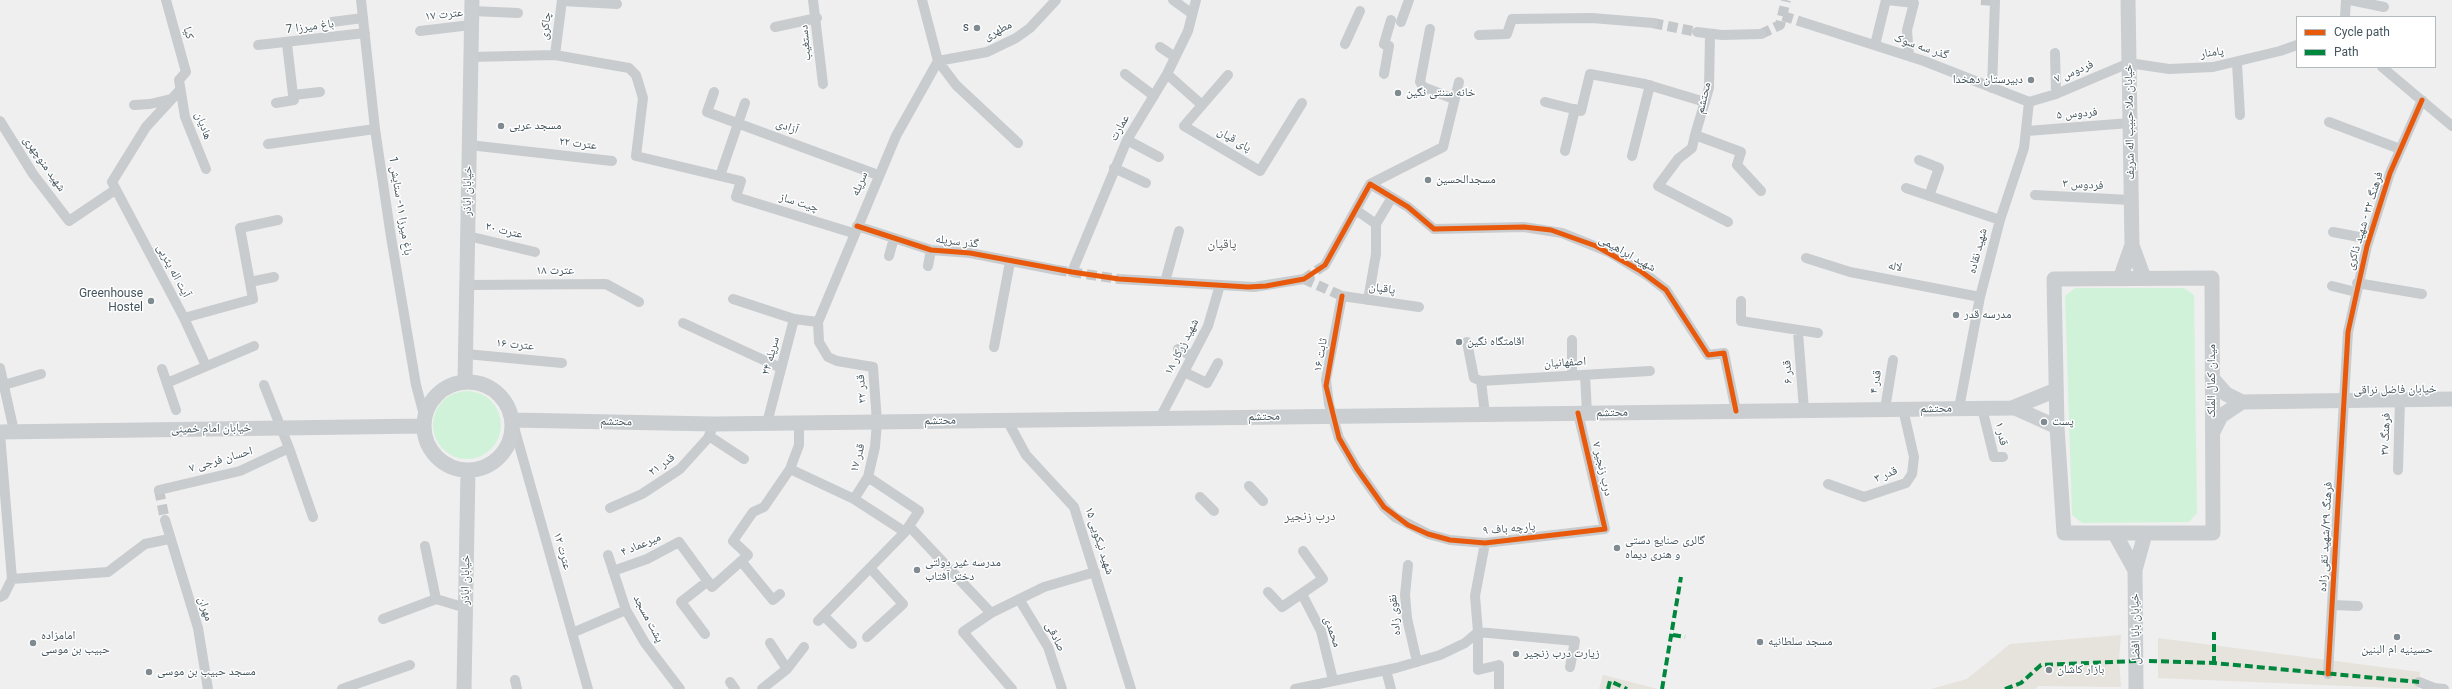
<!DOCTYPE html>
<meta charset="utf-8">
<style>
body{margin:0}
#map{position:relative;width:2452px;height:689px;overflow:hidden;background:#f0efef;font-family:Roboto,sans-serif}
canvas{display:block}
.legend{position:absolute;left:2296px;top:16px;width:140px;height:52px;box-sizing:border-box;background:#fff;border:1px solid #b4bbbf;margin:0;padding:5px 7px;list-style:none;font-size:12px;color:#44555e}
.legend li{display:flex;align-items:center;gap:8px;height:20px}
.legend b{width:20px;border:1px solid #b4bbbf}
</style>
<div id="map">
<canvas width="2452" height="689"></canvas>
<ul class="legend">
<li><b style="height:5px;background:#e8590c"></b>Cycle path</li>
<li><b style="height:5px;background:#00873e"></b>Path</li>
</ul>
</div>
<script>
const g = document.querySelector('canvas').getContext('2d');
g.lineJoin = 'round';
function fillPath(path, color) { g.fillStyle = color; g.fill(path, 'evenodd'); }
const shape = rows => new Path2D(rows.map(r => 'M' + r).join(''));
function strokePath(path, color, width, dash) { g.strokeStyle = color; g.lineWidth = width; g.lineCap = dash ? 'butt' : 'round'; g.setLineDash(dash || []); g.stroke(path); }
function drawText(font, color, halo, rows, align = 'center') {
  g.font = font + ' Roboto,"Noto Naskh Arabic",sans-serif'; g.lineWidth = 3; g.setLineDash([]); g.textBaseline = 'middle'; g.strokeStyle = halo; g.fillStyle = color; for (const [text, x, y, turn = 0] of rows) {
    g.save(); g.translate(x, y); g.rotate((+turn || 0) * Math.PI / 180); g.textAlign = isNaN(turn) ? turn : align; if (halo) g.strokeText(text, 0, 0); g.fillText(text, 0, 0); g.restore();
  }
}
const commercial = shape([
 [2121,635,2119,660,2121,687,2038,686,2036,689,1931,689,1967,679,2010,644],
 [2158,638,2420,672,2418,689,2158,678],
 [1603,675,1658,689,1599,689]
]);
const green = shape([
 [2075,288,2184,288,2194,295,2197,513,2189,522,2082,523,2072,515,2065,296],
 '433 425a34 34 0 1 1 68 0a34 34 0 1 1-68 0Z'
]);
const minorTunnel = shape([
 [1981,0,1995,1],
 [1783,16,1802,22],
 [1653,23,1697,32],
 [1761,34,1780,25,1786,0],
 [1057,270,1119,279],
 [1304,279,1342,296],
 [1304,279,1325,265],
 [159,490,165,520]
]);
const minor = shape([
 [166,0,186,72,179,80,185,117,206,169],
 [361,0,375,129,391,237,416,385,424,415],
 [813,0,823,84],
 [922,0,938,61,956,85,1018,143],
 [1173,0,1191,13],
 [1888,0,1914,3,1907,30,1909,56],
 [2350,0,2384,7],
 [562,1,617,4],
 [472,11,518,13],
 [2345,17,2346,0],
 [332,22,363,18],
 [1401,22,1409,0],
 [1802,22,1924,61,2029,102],
 [775,27,817,18],
 [1430,29,1420,82,1423,87,1454,99],
 [420,31,471,25],
 [1697,32,1722,35,1761,34],
 [1710,34,1709,88,1695,135,1741,152,1737,165,1761,191],
 [1479,35,1507,34,1512,19,1592,18,1653,23],
 [287,44,293,95,320,92],
 [1345,44,1360,11],
 [258,45,365,33],
 [1875,45,1886,0],
 [1160,47,1175,57],
 [2055,53,2056,94],
 [555,55,562,0],
 [471,57,555,55,629,68,636,75,643,98,636,156,741,181,736,197,853,233],
 [938,61,987,52,1016,38,1030,28,1056,0],
 [2237,63,2240,115],
 [2382,67,2452,126],
 [1125,74,1154,96],
 [1167,74,1202,105],
 [1384,74,1389,46,1384,44,1391,20],
 [1228,75,1184,126,1260,171,1302,103],
 [1992,88,1995,1],
 [180,90,146,127,112,182,184,318,206,366],
 [714,92,707,112,878,175],
 [1545,102,1581,111,1590,74,1645,84,1705,102],
 [2029,102,2056,94,2129,63,2169,69,2213,67,2280,51,2297,45],
 [276,103,294,100,293,95],
 [134,105,150,104,171,99],
 [0,121,33,174,69,221,115,190],
 [2329,122,2400,149],
 [2027,131,2130,123],
 [1695,135,1692,148,1678,159,1658,186,1728,222],
 [1127,140,1159,157],
 [268,144,375,129],
 [469,145,612,161],
 [1565,151,1575,109],
 [1632,156,1650,85],
 [1919,160,1939,168,1929,196],
 [1114,168,1146,183],
 [720,176,745,103],
 [1370,184,1443,147,1459,82],
 [1906,188,2000,220],
 [2035,195,2130,200],
 [1356,210,1376,224],
 [857,226,931,250,970,253,1057,270],
 [2333,232,2369,239],
 [468,236,535,252],
 [889,256,894,238],
 [1806,258,1850,272,1980,297],
 [1325,265,1370,184,1408,207,1434,229,1524,227,1562,233,1609,252,1648,276,1666,290,1708,355,1724,353,1736,411],
 [928,266,931,250],
 [1072,272,1127,140,1167,74,1188,31,1196,0],
 [1119,279,1254,287,1304,279],
 [250,282,274,277],
 [1165,282,1179,231],
 [2357,283,2422,294],
 [467,285,606,284,639,302],
 [2332,286,2356,292],
 [733,299,794,319],
 [1368,300,1376,254,1376,224,1391,199],
 [1741,301,1741,321,1818,333],
 [1419,307,1342,296,1326,380,1329,404,1339,438,1357,469,1384,507,1395,517,1428,534,1450,540,1485,543,1605,529,1578,413],
 [184,318,253,299,240,228,278,220],
 [683,323,781,368],
 [1798,332,1804,410],
 [1572,340,1572,376],
 [1467,342,1474,378,1481,381,1485,414],
 [994,347,1010,262],
 [1178,349,1192,356],
 [466,354,562,363],
 [0,368,14,431],
 [162,369,176,410],
 [1184,372,1207,383,1218,363],
 [1585,375,1587,413],
 [1481,381,1650,371],
 [167,383,254,346],
 [4,385,41,374],
 [264,385,289,448,313,517],
 [1959,408,1980,297,2000,220,2024,148,2029,102],
 [1982,408,1994,457,2003,457],
 [1885,409,1893,360],
 [1160,418,1208,326,1220,285],
 [512,420,588,689],
 [1007,420,1026,455,1074,507,1131,689],
 [767,423,794,319,818,322],
 [0,434,12,579,108,572,145,544,169,539],
 [709,436,744,459],
 [790,469,854,499,905,532],
 [2398,470,2400,400],
 [1828,484,1864,497,1906,483,1912,474,1914,457,1903,409],
 [1249,486,1263,501],
 [159,490,240,471,289,448],
 [1200,497,1214,511],
 [854,499,868,477,875,447,877,422,873,367,837,361,828,357,819,342,818,322,896,136,938,61],
 [610,508,642,494,680,469,708,438,714,424],
 [165,520,198,628,208,689],
 [909,526,991,613],
 [425,546,436,599],
 [608,555,626,610,645,643,680,689],
 [741,561,773,600,780,594],
 [1408,565,1405,595,1407,618,1417,662],
 [613,571,647,559,679,542,712,587,748,555,733,541,753,512,764,507,790,469,799,445,799,423],
 [1268,592,1282,607,1323,579,1303,551],
 [1302,594,1321,631,1333,680],
 [0,597,4,595,12,579],
 [1019,599,1048,647,1062,689],
 [2332,605,2358,606],
 [824,616,852,644],
 [383,619,436,599,466,608],
 [818,621,905,532,919,511,868,477],
 [572,633,626,610],
 [705,634,681,602,708,581],
 [867,637,903,604,871,569],
 [770,643,787,669],
 [1386,670,1391,689],
 [2328,674,2348,332,2367,246,2390,173,2422,100],
 [515,680,517,689],
 [730,682,735,689],
 [2419,682,2434,688,2444,689],
 [342,689,410,665],
 [762,689,787,669,804,647],
 [1012,689,963,632,991,613,1044,587,1095,572],
 [1295,689,1396,668,1440,655,1465,643,1478,632,1475,596,1485,543],
 [1499,689,1499,665,1478,670,1478,632,1575,641,1570,667]
]);
const secondary = shape([
 [2128,0,2132,245,2144,278],
 [2212,278,2213,533,2064,533,2057,427,2054,279,2212,278],
 [2120,279,2132,245],
 [2212,378,2226,394,2242,402],
 [465,381,472,0],
 '424 426a44 44 0 1 1 88 0a44 44 0 1 1-88 0Z',
 [2015,408,2057,427],
 [512,420,714,424,2012,408,2056,390],
 [0,432,423,426],
 [2213,432,2221,416,2242,402,2452,399],
 [2115,534,2135,570],
 [464,689,468,470],
 [2136,689,2135,570,2145,534]
]);
const quiet = shape([
 [2214,632,2214,663],
 [1673,635,1685,637],
 [2149,661,2214,663,2419,682],
 [1608,689,1610,681,1627,689],
 [1662,689,1681,577],
 [2005,689,2021,683,2041,665,2136,661]
]);
const cycleway = shape([
 [857,226,931,250,970,253,1072,272,1119,279,1248,287,1266,286,1304,279,1325,265,1370,184,1408,207,1434,229,1524,227,1551,230,1596,246,1639,270,1666,290,1708,355,1724,353,1736,411],
 [1342,296,1326,386,1339,438,1357,469,1384,507,1408,525,1428,534,1450,540,1485,543,1605,529,1578,413],
 [2328,674,2348,332,2367,246,2390,173,2422,100]
]);
const markers = [
 [977,28,4,"#808b91"],
 [2031,80,4,"#808b91"],
 [1398,93,4,"#808b91"],
 [501,126,4,"#808b91"],
 [1428,180,4,"#808b91"],
 [151,301,4,"#808b91"],
 [1956,315,4,"#808b91"],
 [1459,342,4,"#808b91"],
 [2044,422,4,"#808b91"],
 [1617,548,4,"#808b91"],
 [917,570,4,"#808b91"],
 [2397,637,4,"#808b91"],
 [1760,642,4,"#808b91"],
 [33,643,4,"#808b91"],
 [1516,654,4,"#808b91"],
 [2049,670,4,"#808b91"],
 [149,672,4,"#808b91"]
];
const streetNames = [
 ["عترت ۱۷",444,15,-6],
 ["چاکری",546,26,-83],
 ["باغ میرزا 7",310,27,-7],
 ["مطهری",998,31,-27],
 ["کیا",188,33,74],
 ["دستغیب",806,43,-95],
 ["گذر سه سوک",1921,47,19],
 ["پامنار",2212,53,-8],
 ["فردوس ۷",2074,72,-23],
 ["محتشم",1704,98,-77],
 ["فردوس ۵",2077,114,-5],
 ["خیابان ملا حبیب اله شریف",2130,122,-91],
 ["هادیان",203,126,70],
 ["آزادی",787,127,20],
 ["عمارت",1120,128,-61],
 ["پای قپان",1234,140,30],
 ["عترت ۲۲",578,144,7],
 ["شهید منوچهری",44,164,55],
 ["سرپله",860,184,-67],
 ["فردوس ۳",2083,185,3],
 ["خیابان اباذر",468,191,-89],
 ["چیت ساز",799,203,17],
 ["باغ میرزا ۱۱- ستایش 1",400,206,81],
 ["فرهنگ ۳۲ - شهید ذاکری",2365,221,-73],
 ["عترت ۲۰",504,231,13],
 ["گذر سرپله",957,242,7],
 ["شهید نقاده",1978,251,-75],
 ["شهید ابراهیمی",1627,254,29],
 ["لاله",1895,267,11],
 ["آیت اله یثربی",173,271,62],
 ["عترت ۱۸",555,271],
 ["پاقپان",1382,289,8],
 ["عترت ۱۶",515,345,5],
 ["شهید زرکار ۱۸",1182,347,-63],
 ["ثابت ۱۶",1321,355,-80],
 ["سرپله ۲۴",771,356,-75],
 ["اصفهانیان",1565,363,-3],
 ["قدر ۶",1788,372,-94],
 ["میدان کمال الملک",2212,381,-90],
 ["قدر ۴",1876,382,-80],
 ["قدر ۲۲",862,389,-94],
 ["خیابان فاضل نراقی",2395,390,-1],
 ["محتشم",1936,409,-1],
 ["محتشم",1612,413,-1],
 ["محتشم",1264,417,-1],
 ["محتشم",940,421,-1],
 ["محتشم",616,422,1],
 ["خیابان امام خمینی",211,429,-1],
 ["قدر ۱",2001,434,77],
 ["فرهنگ ۳۷",2386,434,-88],
 ["قدر ۱۷",858,458,-75],
 ["احسان فرجی ۷",221,460,-16],
 ["قدر ۲۱",662,465,-36],
 ["درب زنجیر ۷",1602,469,77],
 ["قدر ۳",1886,475,-23],
 ["پارچه باف ۹",1509,529,-5],
 ["فرهنگ ۳۹/شهید تقی زاده",2326,537,-87],
 ["شهید نیکویی ۱۵",1099,541,72],
 ["میرعماد ۴",641,545,-23],
 ["عترت ۱۲",562,551,74],
 ["خیابان اباذر",466,580,-89],
 ["مهران",205,609,72],
 ["نقوی زاده",1395,615,-96],
 ["پشت مسجد",648,619,62],
 ["خیابان بابا افضل",2136,629,-91],
 ["محمدی",1332,632,71],
 ["صادقی",1055,637,64]
];
const poiNames = [
 ["s",969,28,"right"],
 ["دبیرستان دهخدا",2023,80,"right"],
 ["خانه سنتی نگین",1406,93],
 ["مسجد عربی",509,126],
 ["مسجدالحسین",1436,180],
 ["Greenhouse",143,294,"right"],
 ["Hostel",143,308,"right"],
 ["مدرسه قدر",1964,315],
 ["اقامتگاه نگین",1467,342],
 ["پست",2052,422],
 ["گالری صنایع دستی",1625,541],
 ["و هنری دیماه",1625,555],
 ["مدرسه غیر دولتی",925,563],
 ["دختر آفتاب",925,577],
 ["امامزاده",41,636],
 ["حبیب بن موسی",41,650],
 ["مسجد سلطانیه",1768,642],
 ["حسینیه ام البنین",2397,650,"center"],
 ["زیارت درب زنجیر",1524,654],
 ["بازار کاشان",2057,670],
 ["مسجد حبیب بن موسی",157,672]
];
const neighbourhoodNames = [
 ["پاقپان",1222,245],
 ["درب زنجیر",1310,517]
];
fillPath(commercial, '#e6e2dc');
fillPath(green, '#d0f2d9');
strokePath(minorTunnel, '#c5c8cb', 10, [10, 5]);
strokePath(minor, '#c8ccce', 10);
strokePath(secondary, '#caced0', 15);
strokePath(quiet, '#00873e', 4, [8, 4]);
strokePath(cycleway, '#e8590c', 5);
for (const [x, y, r, color] of markers) { const dot = new Path2D(); dot.arc(x, y, r, 0, 2 * Math.PI); g.fillStyle = color; g.fill(dot); strokePath(dot, '#fff', 1.5); }
drawText('12px', '#44555e', '#fff', streetNames);
drawText('12px', '#44555e', '#fff', poiNames, 'left');
drawText('13px', '#5a6064', '#fff', neighbourhoodNames);
</script>
